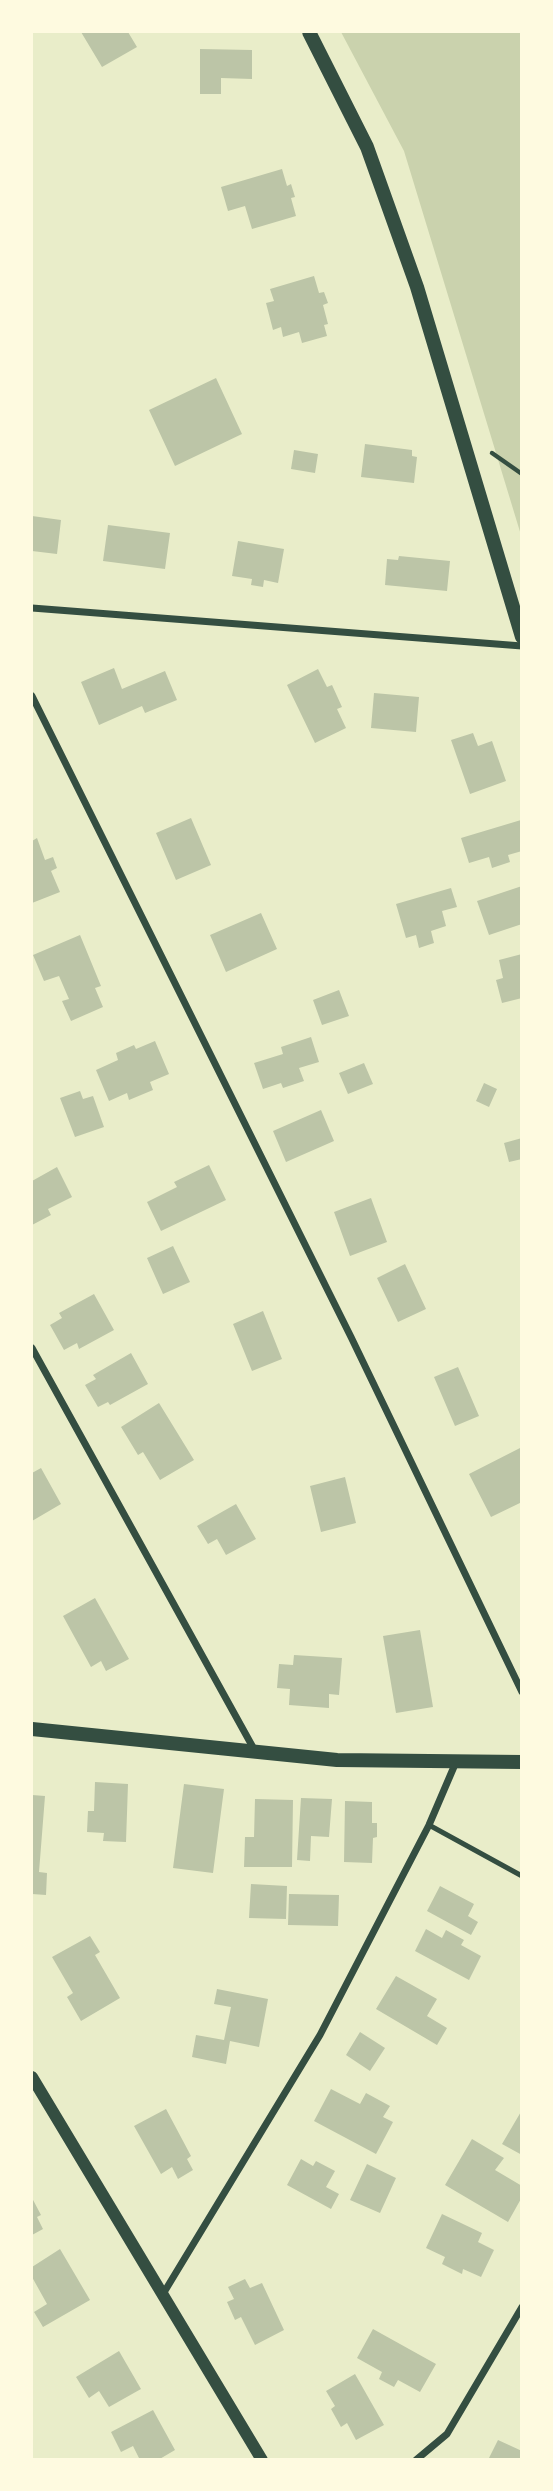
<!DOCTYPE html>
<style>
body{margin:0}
#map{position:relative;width:553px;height:2491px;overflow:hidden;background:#e9edc9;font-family:Jost,sans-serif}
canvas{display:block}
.frame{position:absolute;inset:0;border:33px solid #fefae0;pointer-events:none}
</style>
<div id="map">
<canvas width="553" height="2491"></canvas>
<div class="frame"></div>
</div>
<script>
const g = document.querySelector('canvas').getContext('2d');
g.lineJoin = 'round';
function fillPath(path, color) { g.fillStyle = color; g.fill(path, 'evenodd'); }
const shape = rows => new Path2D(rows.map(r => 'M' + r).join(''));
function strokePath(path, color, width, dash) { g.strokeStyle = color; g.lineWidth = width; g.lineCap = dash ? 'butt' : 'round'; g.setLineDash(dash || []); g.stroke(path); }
const green = shape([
 [341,32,521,32,521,535,404,151]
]);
const building = shape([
 [81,32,128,32,137,47,102,67],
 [200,49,252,50,252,79,221,78,221,94,200,94],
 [282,169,287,186,291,184,295,197,291,198,296,216,252,229,245,206,228,211,221,187],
 [314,276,319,293,324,292,328,303,323,305,328,324,324,325,327,336,302,343,299,332,283,337,281,327,273,330,266,303,274,301,270,289],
 [216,378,242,434,175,466,149,410],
 [365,444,412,450,412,456,417,457,414,483,361,477],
 [294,450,318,454,315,473,291,469],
 [32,516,61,520,57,554,32,551],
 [108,525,170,533,165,569,103,561],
 [238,541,284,549,278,583,264,580,263,587,251,585,252,579,232,576],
 [399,556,450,561,447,591,385,585,387,559,398,560],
 [114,668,122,689,165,671,177,700,145,713,142,706,99,725,81,682],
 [318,669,327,687,332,685,342,707,337,709,346,728,315,743,287,685],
 [374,693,419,697,416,732,371,728],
 [473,733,478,746,492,741,506,781,470,794,451,740],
 [191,818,211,865,176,880,156,833],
 [521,820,522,851,508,855,510,862,492,868,489,857,469,863,461,838],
 [37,838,45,860,53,857,57,868,51,871,60,892,32,903,32,841],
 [522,886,522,924,489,935,477,901],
 [451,888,457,907,442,911,446,926,431,931,434,943,419,948,416,935,406,938,396,904],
 [261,913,277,949,226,972,210,935],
 [80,935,101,986,95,988,103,1007,71,1021,62,1001,69,999,59,976,44,981,33,955],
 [522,954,522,998,502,1003,496,980,503,978,499,960],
 [339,990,349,1016,322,1025,313,1000],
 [311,1037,319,1062,299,1068,304,1081,283,1088,281,1083,263,1089,254,1063,283,1054,281,1047],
 [155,1041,169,1074,150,1082,153,1090,129,1100,127,1093,109,1101,96,1070,118,1060,116,1053,134,1045,136,1049],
 [364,1063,373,1084,348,1094,339,1073],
 [484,1083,497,1089,489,1107,476,1101],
 [80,1091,83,1099,93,1096,104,1127,75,1137,60,1098],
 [321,1110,334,1141,286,1162,273,1131],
 [522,1138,522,1159,509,1162,504,1143],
 [209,1165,226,1200,161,1231,147,1202,177,1187,174,1182],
 [57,1167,72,1197,48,1209,51,1215,32,1225,32,1181],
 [371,1198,387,1242,350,1256,334,1212],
 [173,1246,190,1282,163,1294,147,1258],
 [405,1264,426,1309,398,1322,377,1278],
 [94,1294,114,1330,79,1349,77,1343,64,1350,50,1325,62,1318,59,1313],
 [263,1311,282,1359,252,1371,233,1324],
 [131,1353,148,1384,110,1405,108,1402,98,1407,85,1385,96,1379,93,1375],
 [458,1367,479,1416,455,1426,434,1377],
 [159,1403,194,1460,160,1480,143,1452,138,1455,121,1427],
 [522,1447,522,1502,491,1517,469,1474],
 [41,1468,61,1504,32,1521,32,1473],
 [345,1477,356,1523,321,1532,310,1486],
 [236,1504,256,1539,226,1555,217,1539,208,1544,197,1526],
 [95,1598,129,1659,106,1671,101,1661,91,1667,63,1616],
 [420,1630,433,1707,396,1713,383,1636],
 [294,1655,342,1658,339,1695,329,1694,329,1708,289,1705,290,1689,277,1688,279,1664,293,1665],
 [95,1782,128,1784,126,1842,103,1841,104,1833,87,1832,88,1811,94,1811],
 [184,1784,224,1789,213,1873,173,1868],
 [32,1795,45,1796,39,1872,47,1873,46,1895,32,1894],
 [301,1798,332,1799,329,1837,311,1836,310,1861,297,1860],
 [255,1799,293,1800,292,1867,244,1867,245,1837,254,1837],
 [345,1801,372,1802,372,1823,377,1823,377,1837,373,1838,372,1863,344,1862],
 [251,1884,287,1886,286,1919,249,1918],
 [440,1886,474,1904,468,1916,478,1922,471,1935,427,1911],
 [289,1894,339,1895,338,1926,288,1925],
 [426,1929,442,1938,446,1930,464,1940,461,1945,481,1956,469,1980,415,1951],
 [90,1936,100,1952,95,1955,120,1998,81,2021,67,1997,73,1993,52,1957],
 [396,1976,437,1999,427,2016,447,2028,437,2045,376,2009],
 [217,1989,268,1999,259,2047,230,2041,226,2064,192,2057,196,2035,224,2040,231,2007,214,2004],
 [360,2032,385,2048,370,2071,346,2055],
 [331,2089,360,2104,366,2093,390,2106,383,2117,393,2122,376,2154,314,2121],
 [166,2109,191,2156,187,2159,193,2170,178,2179,172,2167,161,2174,134,2126],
 [522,2110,522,2155,502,2144],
 [472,2139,504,2158,495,2170,522,2186,522,2197,508,2222,445,2185],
 [301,2159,313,2166,316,2161,335,2171,326,2187,339,2194,331,2209,287,2185],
 [367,2164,396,2178,380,2213,350,2200],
 [32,2198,41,2215,37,2217,43,2229,32,2235],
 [442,2214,482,2233,478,2242,494,2250,481,2277,463,2269,462,2274,442,2264,445,2257,426,2248],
 [60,2249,90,2300,43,2327,34,2312,47,2304,32,2277,32,2267],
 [245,2279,250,2288,262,2283,284,2330,255,2345,241,2317,235,2320,227,2302,234,2299,228,2287],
 [373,2329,436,2364,420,2392,398,2380,394,2387,379,2379,382,2372,357,2358],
 [119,2351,141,2389,109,2407,99,2391,89,2398,76,2377],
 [355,2374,384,2425,356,2440,347,2423,341,2427,331,2409,335,2406,326,2391],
 [153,2410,175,2450,158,2460,140,2460,133,2446,121,2452,111,2432],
 [498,2440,522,2451,522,2460,488,2460]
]);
const path = shape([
 [492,453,522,474]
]);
const service = shape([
 [429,1825,522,1876]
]);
const minor = shape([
 [32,608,522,646],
 [32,696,351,1337,522,1692],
 [32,1348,255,1751],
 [163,2294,320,2035,429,1825,456,1762],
 [416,2460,447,2434,522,2307]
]);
const tertiary = shape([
 [32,2077,262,2460]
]);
const secondary = shape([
 [309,32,367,147,417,287,522,637],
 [32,1729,337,1760,522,1762]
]);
fillPath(green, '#cad2ad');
fillPath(building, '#bcc5a7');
strokePath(path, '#344e41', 4.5);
strokePath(service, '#344e41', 5);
strokePath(minor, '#344e41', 7);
strokePath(tertiary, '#344e41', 12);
strokePath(secondary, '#344e41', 14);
</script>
